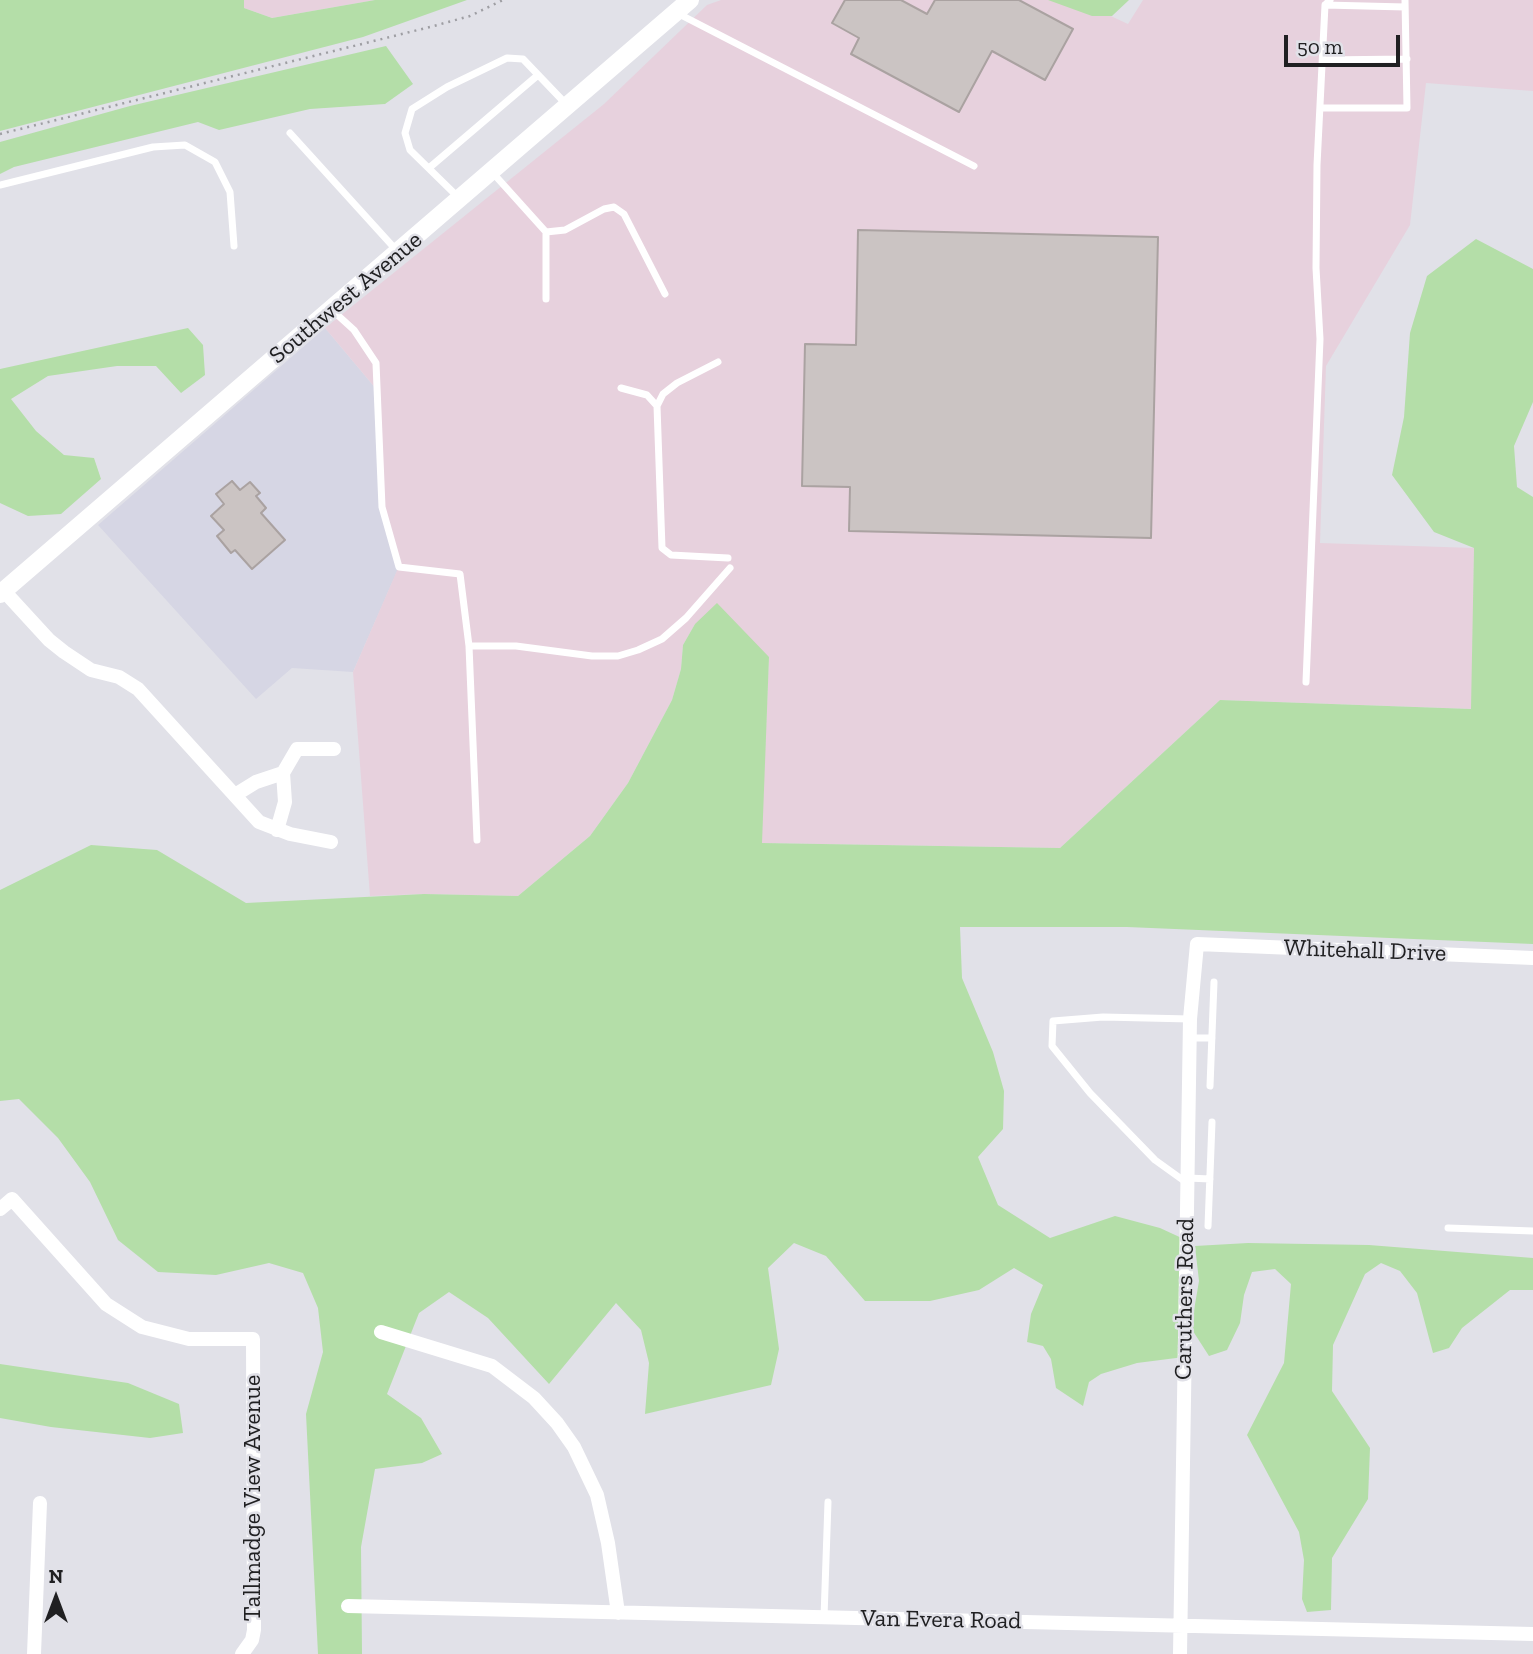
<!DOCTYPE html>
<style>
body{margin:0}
#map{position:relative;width:1533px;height:1654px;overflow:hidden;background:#e1e1e8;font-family:"Zilla Slab",serif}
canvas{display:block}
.north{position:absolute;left:21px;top:1563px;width:70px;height:70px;-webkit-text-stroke:5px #e1e1e8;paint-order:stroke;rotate:0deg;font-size:19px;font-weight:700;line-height:28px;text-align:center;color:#202022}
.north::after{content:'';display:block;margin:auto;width:24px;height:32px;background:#202022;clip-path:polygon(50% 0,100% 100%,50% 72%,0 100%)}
.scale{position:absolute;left:1284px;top:35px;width:116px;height:32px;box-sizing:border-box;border:4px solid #202022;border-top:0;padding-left:9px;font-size:21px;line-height:24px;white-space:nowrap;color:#202022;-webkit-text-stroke:5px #e1e1e8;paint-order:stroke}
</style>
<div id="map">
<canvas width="1533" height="1654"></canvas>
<div class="north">N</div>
<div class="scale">50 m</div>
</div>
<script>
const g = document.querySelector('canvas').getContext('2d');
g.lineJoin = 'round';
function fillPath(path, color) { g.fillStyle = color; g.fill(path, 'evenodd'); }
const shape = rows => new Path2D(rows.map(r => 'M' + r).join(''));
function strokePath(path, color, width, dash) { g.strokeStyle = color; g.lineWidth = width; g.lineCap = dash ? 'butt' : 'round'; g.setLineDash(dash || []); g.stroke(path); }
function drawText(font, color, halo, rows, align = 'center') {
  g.font = font + ' "Zilla Slab",serif'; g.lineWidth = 5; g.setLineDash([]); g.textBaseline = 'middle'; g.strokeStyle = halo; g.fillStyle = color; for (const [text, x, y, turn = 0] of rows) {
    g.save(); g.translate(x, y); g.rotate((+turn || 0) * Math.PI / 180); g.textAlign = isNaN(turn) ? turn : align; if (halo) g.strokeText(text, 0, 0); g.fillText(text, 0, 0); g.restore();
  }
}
const built = shape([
 [325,328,377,390,399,567,353,672,292,668,256,699,98,525]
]);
const industrial = shape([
 [244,0,375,0,272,18,244,8],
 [721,0,1076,0,1128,24,1143,0,1533,0,1533,91,1426,83,1410,225,1326,366,1320,543,1474,548,1472,709,1220,700,1060,848,761,843,769,657,695,624,683,645,681,669,672,700,628,783,590,836,518,896,424,894,370,896,353,672,399,566,382,507,377,390,325,328,604,104,707,5]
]);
const green = shape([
 [0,0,244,0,244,8,272,18,375,0,467,0,363,37,0,131],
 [1048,0,1129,0,1112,16,1092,16],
 [386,46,413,84,385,104,310,109,219,130,198,122,14,167,0,174,0,142,130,106],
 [1476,239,1533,269,1533,402,1514,446,1517,487,1533,497,1533,944,1127,927,960,927,962,978,993,1052,1004,1091,1003,1129,978,1157,998,1205,1050,1238,1115,1216,1160,1228,1186,1240,1184,1357,1137,1363,1101,1374,1089,1382,1083,1406,1056,1388,1051,1359,1043,1346,1027,1342,1031,1314,1043,1285,1014,1268,979,1290,930,1301,865,1301,826,1256,794,1243,768,1268,779,1349,771,1385,645,1414,649,1363,641,1330,616,1303,549,1384,488,1318,449,1292,419,1313,387,1394,421,1418,442,1454,422,1463,375,1469,361,1547,362,1654,318,1654,306,1414,323,1352,318,1308,303,1273,269,1263,216,1275,158,1272,118,1240,90,1182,58,1138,19,1099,0,1101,0,890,91,845,157,850,246,903,424,894,518,896,590,836,628,783,672,700,681,669,683,645,695,624,717,603,769,657,762,843,1060,848,1220,700,1471,709,1474,548,1434,532,1392,475,1404,417,1410,333,1427,276],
 [188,328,203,345,205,375,181,393,156,366,117,366,48,376,11,399,36,431,64,455,94,458,101,479,61,514,28,516,0,503,0,369],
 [1248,1243,1369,1245,1533,1258,1533,1290,1510,1290,1462,1328,1449,1348,1433,1353,1417,1293,1400,1271,1381,1263,1365,1274,1333,1345,1332,1391,1370,1448,1368,1499,1332,1558,1331,1610,1307,1612,1302,1599,1304,1560,1299,1532,1247,1435,1284,1363,1291,1284,1275,1269,1252,1272,1244,1295,1240,1323,1227,1350,1209,1356,1191,1328,1199,1281,1195,1246],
 [0,1364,128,1383,179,1404,183,1433,150,1438,51,1427,0,1418]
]);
const building = shape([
 [845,0,901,0,927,14,935,0,1019,0,1073,29,1045,80,992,51,959,112,851,54,859,38,832,23,845,0],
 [858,230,1158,237,1151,538,849,531,850,487,802,486,805,344,856,345,858,230],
 [232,481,240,490,250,482,260,493,256,496,266,508,261,513,285,540,252,569,235,550,231,553,217,536,224,530,211,516,224,504,216,494,232,481]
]);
const path = shape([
 [0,134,430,27,470,16,503,0]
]);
const service = shape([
 [1325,5,1405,7],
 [677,13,974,166],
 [1323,60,1407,59],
 [1321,108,1407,108,1405,0],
 [290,133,398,252],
 [429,168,538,75],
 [492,172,546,232,546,299],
 [0,185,153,147,185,145,215,162,230,192,234,246],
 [460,199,410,150,405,133,412,109,447,87,507,58,523,59,566,104],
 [546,232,565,230,604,209,614,207,624,214,665,294],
 [332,310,354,330,376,363,382,507,399,567,460,574,469,646,477,840],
 [621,388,647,395,657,406,662,548,671,555,728,558],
 [657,406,663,394,677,383,718,362],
 [469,646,516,646,592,656,618,656,638,650,662,639,686,618,730,568],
 [1306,682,1320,339,1316,268,1317,165,1325,5,1330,0],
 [1190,1038,1212,1038],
 [1210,1086,1214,982],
 [1188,1178,1210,1179],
 [1187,1183,1155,1160,1090,1093,1052,1046,1053,1021,1103,1017,1190,1019],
 [1208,1226,1212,1122],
 [1448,1228,1533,1231],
 [824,1617,828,1502]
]);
const minor = shape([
 [4,591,49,640,64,652,91,670,119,677,138,689,259,822,290,834,331,842],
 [235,795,256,782,283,773,297,749,334,749],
 [277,830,285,802,283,773],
 [0,1209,12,1199,106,1304,142,1327,189,1339,253,1339,254,1630,252,1640,242,1654],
 [381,1332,492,1366,534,1398,557,1423,574,1447,597,1495,608,1543,618,1613],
 [348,1606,1533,1634],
 [34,1654,40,1503],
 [1180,1654,1190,1019,1197,944,1533,958]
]);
const tertiary = shape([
 [0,594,690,0]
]);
const streetNames = [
 ["Southwest Avenue",346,298,-40],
 ["Whitehall Drive",1365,951,2],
 ["Caruthers Road",1185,1299,-89],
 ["Tallmadge View Avenue",253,1498,-90],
 ["Van Evera Road",941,1620,1]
];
fillPath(built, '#d6d6e4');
fillPath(industrial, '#e7d1dd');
fillPath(green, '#b4dea8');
fillPath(building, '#cbc4c3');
strokePath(building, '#aaa2a1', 2);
strokePath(path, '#9e9ea3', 2.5, [2, 5]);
strokePath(service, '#fff', 7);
strokePath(minor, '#fff', 14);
strokePath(tertiary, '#fff', 18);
drawText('24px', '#202022', '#e1e1e8', streetNames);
</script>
